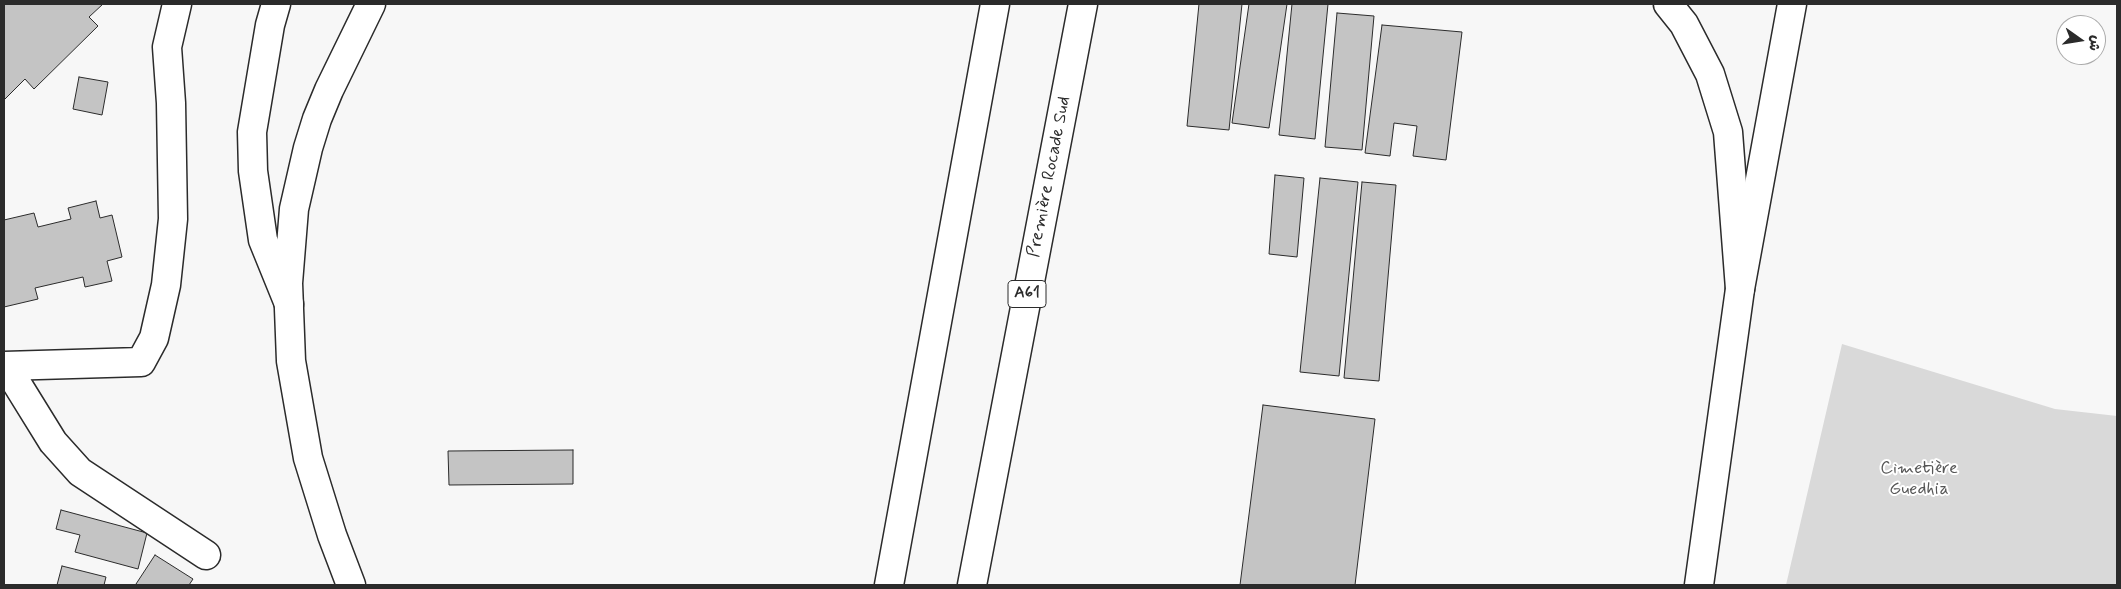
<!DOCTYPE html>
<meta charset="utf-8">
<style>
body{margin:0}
#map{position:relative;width:2121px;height:589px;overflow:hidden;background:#f7f7f7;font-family:Mynerve,"Playpen Sans Arabic",sans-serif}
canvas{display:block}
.frame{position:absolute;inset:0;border:5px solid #2b2b2b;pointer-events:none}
.north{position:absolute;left:2056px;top:15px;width:50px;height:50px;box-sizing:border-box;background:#fff;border:1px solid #aaa;border-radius:50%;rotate:103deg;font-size:14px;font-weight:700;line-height:20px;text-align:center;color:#2b2b2b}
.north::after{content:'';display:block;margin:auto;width:18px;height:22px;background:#2b2b2b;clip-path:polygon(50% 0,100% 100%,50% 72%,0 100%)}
</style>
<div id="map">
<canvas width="2121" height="589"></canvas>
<div class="frame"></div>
<div class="north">ش</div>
</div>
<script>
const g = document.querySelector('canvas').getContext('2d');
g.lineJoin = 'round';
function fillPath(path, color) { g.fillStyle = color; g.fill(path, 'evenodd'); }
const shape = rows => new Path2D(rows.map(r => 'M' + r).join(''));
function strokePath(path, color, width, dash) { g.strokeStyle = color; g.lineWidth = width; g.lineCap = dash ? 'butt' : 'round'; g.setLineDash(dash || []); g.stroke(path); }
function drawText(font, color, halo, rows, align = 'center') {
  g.font = font + ' Mynerve,sans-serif'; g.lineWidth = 4; g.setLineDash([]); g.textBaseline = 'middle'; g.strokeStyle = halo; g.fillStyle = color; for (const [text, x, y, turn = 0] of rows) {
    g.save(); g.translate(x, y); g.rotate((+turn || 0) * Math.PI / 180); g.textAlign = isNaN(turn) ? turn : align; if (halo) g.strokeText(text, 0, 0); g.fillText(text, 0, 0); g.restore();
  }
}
const green = shape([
 [1842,344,2055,409,2117,416,2117,585,1786,585]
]);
const building = shape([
 [4,4,103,4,89,17,98,26,34,89,25,79,4,100,4,4],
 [1199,4,1242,4,1229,130,1187,126,1199,4],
 [1249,4,1287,4,1269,128,1232,123,1249,4],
 [1292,4,1328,4,1315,139,1279,135,1292,4],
 [1337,13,1374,16,1362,150,1325,147,1337,13],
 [1382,25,1462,32,1446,160,1413,156,1417,126,1394,123,1390,156,1365,153,1382,25],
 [79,77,108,82,102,115,73,109,79,77],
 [1275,175,1304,178,1297,257,1269,254,1275,175],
 [1320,178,1358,182,1339,376,1300,372,1320,178],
 [1362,182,1396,185,1379,381,1344,378,1362,182],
 [96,201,100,218,112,215,122,257,107,261,112,281,85,287,83,277,35,288,38,299,4,307,4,220,34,213,38,227,71,219,68,208,96,201],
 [1263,405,1375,419,1355,585,1240,585,1263,405],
 [573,450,573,484,449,485,448,451,573,450],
 [61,510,147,533,138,569,75,552,80,535,56,529,61,510],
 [155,555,193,579,189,585,138,585,136,584,155,555],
 [62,566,106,577,104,585,57,585,62,566]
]);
const minor = shape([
 [4,366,141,362,154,338,166,285,173,219,171,103,167,47,177,4],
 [6,366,53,442,80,472,206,555]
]);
const major = shape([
 [1668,4,1684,24,1710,74,1728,132,1740,289,1699,585],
 [351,585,332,535,308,458,291,361,288,283,294,209,308,148,317,119,329,90,371,4]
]);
const highway = shape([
 [276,4,270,25,252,132,253,171,263,240,289,304],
 [1740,289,1792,4],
 [889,585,995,4],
 [972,585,1083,4]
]);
const shields = [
 [1027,294,38]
];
const shieldNames = [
 ["A61",1027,294]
];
const streetNames = [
 ["Première Rocade Sud",1050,177,-79]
];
const parkNames = [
 ["Cimetière",1919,469],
 ["Guedhia",1919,490]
];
fillPath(green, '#d9d9d9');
fillPath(building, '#c4c4c4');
strokePath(building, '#2b2b2b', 1);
strokePath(minor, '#2b2b2b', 31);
strokePath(major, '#2b2b2b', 31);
strokePath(highway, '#2b2b2b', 31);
strokePath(minor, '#fff', 28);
strokePath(major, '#fff', 28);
strokePath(highway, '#fff', 28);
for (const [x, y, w] of shields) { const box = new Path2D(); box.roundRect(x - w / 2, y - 13.5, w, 27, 4); g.fillStyle = '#fff'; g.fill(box); strokePath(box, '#2b2b2b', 1); }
drawText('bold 16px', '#2b2b2b', null, shieldNames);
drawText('18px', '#2b2b2b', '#fff', streetNames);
drawText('18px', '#565656', '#fff', parkNames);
</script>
